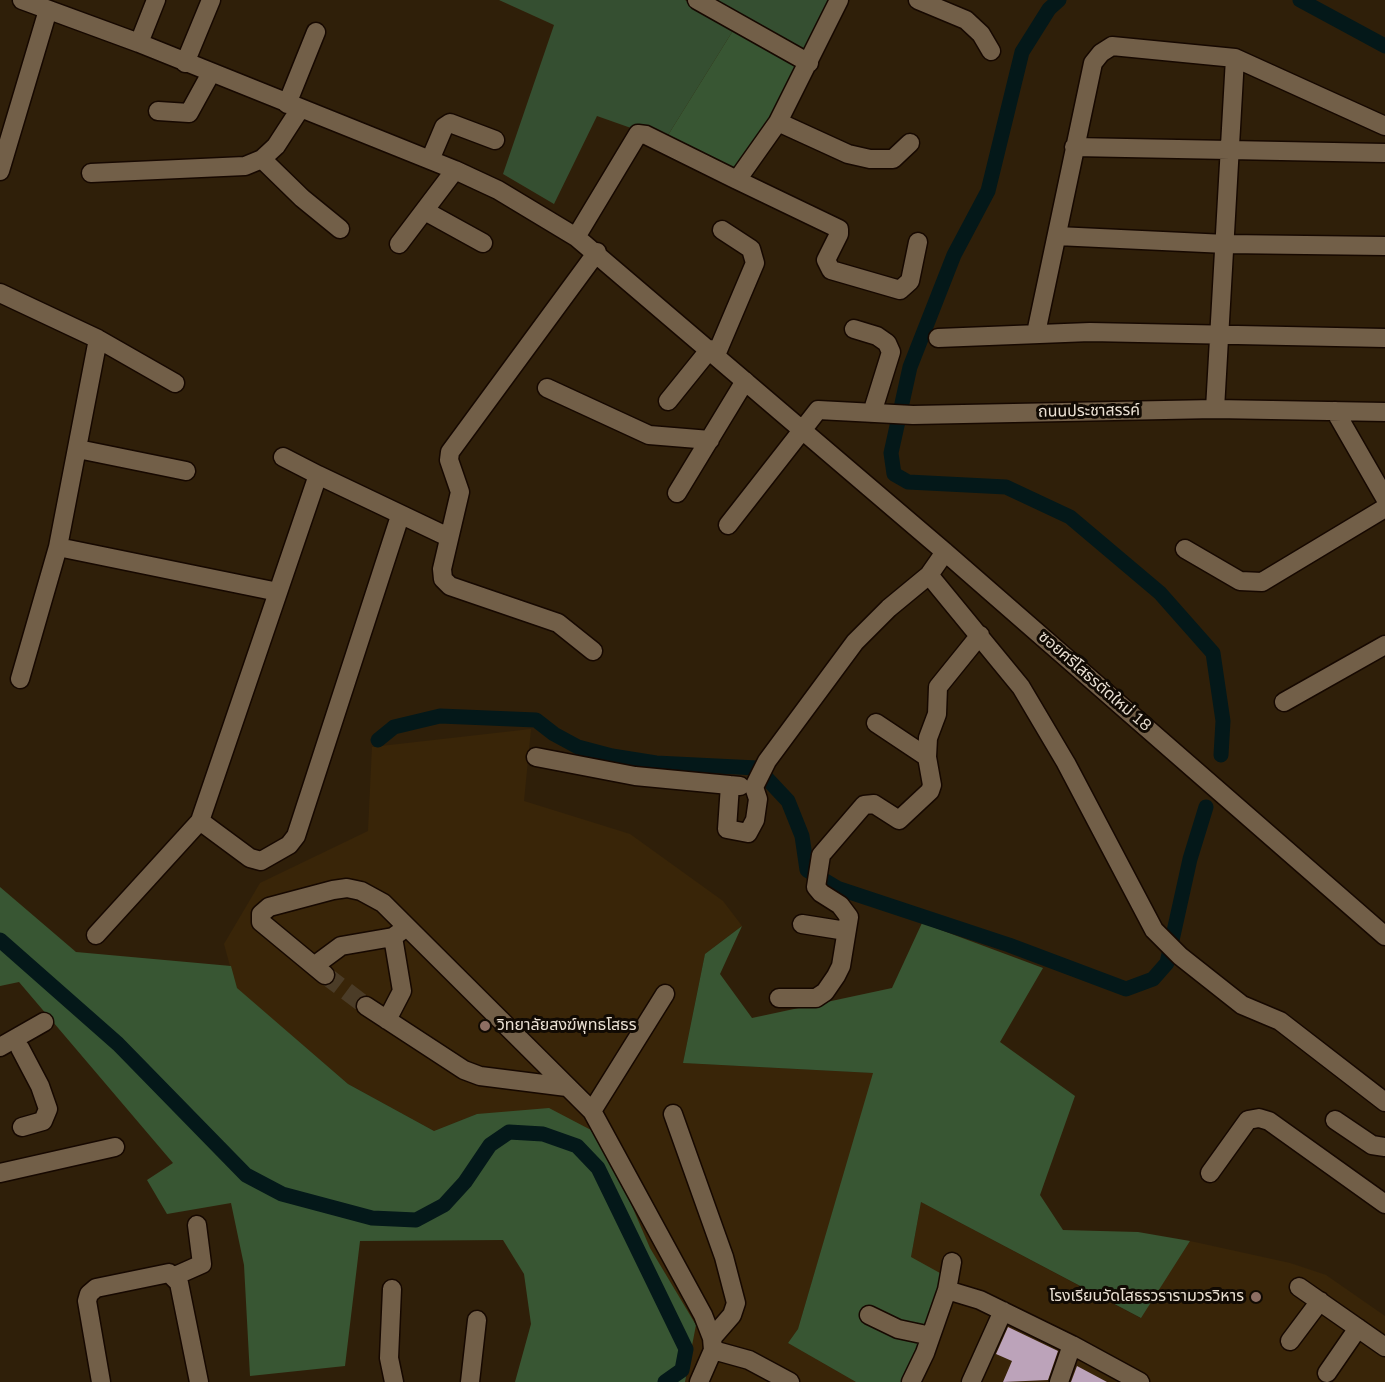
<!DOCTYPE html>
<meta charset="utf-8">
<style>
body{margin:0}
canvas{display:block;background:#2f1f09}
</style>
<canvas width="1385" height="1382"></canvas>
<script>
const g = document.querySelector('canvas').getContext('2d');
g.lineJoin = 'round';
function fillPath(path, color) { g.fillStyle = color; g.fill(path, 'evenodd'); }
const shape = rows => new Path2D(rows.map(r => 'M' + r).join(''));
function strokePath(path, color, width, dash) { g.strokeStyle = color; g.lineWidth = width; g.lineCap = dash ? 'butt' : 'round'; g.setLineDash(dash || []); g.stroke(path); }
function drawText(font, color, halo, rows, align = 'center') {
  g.font = font + ' "Nunito Sans","Noto Sans Thai",sans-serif'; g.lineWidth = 6; g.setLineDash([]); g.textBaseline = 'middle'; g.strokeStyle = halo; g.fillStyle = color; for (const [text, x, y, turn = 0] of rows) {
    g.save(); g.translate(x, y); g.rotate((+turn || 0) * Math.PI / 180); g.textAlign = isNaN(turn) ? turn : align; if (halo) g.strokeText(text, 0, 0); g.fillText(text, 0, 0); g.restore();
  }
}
const built = shape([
 [531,729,524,801,630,834,723,901,742,926,705,954,683,1063,874,1073,798,1329,788,1343,856,1382,685,1382,692,1353,623,1185,477,1114,434,1131,348,1084,236,988,224,944,260,883,368,831,372,747],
 [921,1202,1140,1318,1190,1241,1290,1263,1326,1275,1385,1316,1385,1382,905,1382,911,1257]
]);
const green = shape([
 [499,0,685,0,734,29,665,140,597,116,554,204,503,174,554,25],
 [709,0,836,0,806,55]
]);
const forest = shape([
 [734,29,801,68,779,113,732,173,665,140],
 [0,887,76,952,231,966,237,988,348,1084,434,1131,477,1114,549,1108,591,1130,623,1185,650,1248,696,1325,685,1382,515,1382,531,1324,524,1274,503,1240,360,1241,345,1366,250,1376,244,1265,231,1203,167,1214,147,1180,173,1163,19,982,0,986],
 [922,923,1043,968,1000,1042,1075,1096,1040,1195,1063,1230,1138,1232,1190,1241,1141,1318,921,1202,911,1257,949,1278,904,1382,856,1382,788,1343,798,1329,873,1073,683,1063,705,954,742,926,720,974,752,1018,892,988]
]);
const canal = shape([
 [1059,0,1049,9,1022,52,988,191,954,255,910,367,891,453,894,474,908,482,1006,487,1070,517,1160,593,1213,653,1223,721,1221,755],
 [1300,0,1385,46],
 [378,740,394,727,440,716,536,720,554,734,578,747,612,756,656,763,757,768,788,801,802,836,807,870,837,888,1009,945,1126,989,1153,979,1167,963,1190,859,1206,807],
 [0,940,118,1044,246,1175,282,1194,372,1218,416,1220,444,1205,465,1182,490,1145,509,1132,543,1134,577,1146,598,1168,686,1349,682,1370,665,1382]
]);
const building = shape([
 [1008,1327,1058,1351,1048,1380,1003,1382,1012,1361,996,1354],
 [1077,1366,1107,1382,1071,1382]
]);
const minorTunnel = shape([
 [325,975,366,1006]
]);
const minor = shape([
 [22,0,139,43,455,170,498,190,576,237,945,552,1385,936],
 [697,0,809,63],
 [918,0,966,20,981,34,991,51],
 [139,43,156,0],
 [185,63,211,0],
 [287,104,316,32],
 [158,111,189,113,211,73],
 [778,122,848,154,870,159,893,159,910,143],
 [1074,147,1385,153],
 [262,159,302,198,340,229],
 [430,160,444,127,450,123,495,140],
 [0,171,48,10],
 [91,173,245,166,262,159,276,146,300,109],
 [737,180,839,229,839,234,826,260,831,270,900,290,910,281,918,242],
 [425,211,483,243],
 [1057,236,1226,244,1385,246],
 [576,237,638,134,646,135,737,180,778,122,839,0],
 [399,244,455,170],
 [0,293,98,339,175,383],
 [854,329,877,336,887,343,891,352,872,413],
 [1036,333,1093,63,1101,53,1112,46,1235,58,1385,126],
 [938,338,1090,332,1385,338],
 [716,355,755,263,751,249,722,230],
 [547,388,649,435,710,440],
 [668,401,710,349],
 [1215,409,1235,58],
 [1335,411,1385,498],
 [78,449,186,471],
 [283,457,318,475],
 [677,493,745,381],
 [728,525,818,410,913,415,1215,409,1385,412],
 [58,547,98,339],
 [1185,549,1240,581,1262,582,1385,508],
 [945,552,929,575,1021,687,1066,763,1154,930,1180,956,1242,1005,1280,1021,1385,1102],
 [593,651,558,623,450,586,443,579,442,569,460,492,449,460,450,452,597,252],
 [20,679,58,547,278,592],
 [1284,702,1385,645],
 [876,723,927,757],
 [536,757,635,776,740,786],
 [730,785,727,829,748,833,755,820,758,799,754,787,767,761,855,642,889,608,929,575],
 [200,821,250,858,261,861,289,845,296,836,400,516],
 [802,924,846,931],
 [96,935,200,821,318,475,444,535],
 [314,966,341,946,393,937,407,927],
 [325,975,261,922,261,914,269,907,333,890,347,888,361,891,383,903,592,1111,703,1315,712,1338,713,1350,699,1382],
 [779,998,816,998,825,992,836,976,841,966,849,917,840,905,821,893,816,887,821,855,864,805,874,804,899,820,930,791,932,785,927,757,928,738,937,714,938,687,980,635],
 [366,1006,464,1070,480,1076,567,1087],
 [387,1020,402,991,393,937],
 [0,1047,44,1022],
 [20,1048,40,1086,48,1109,43,1121,22,1127],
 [592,1111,665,994],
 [673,1114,724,1257,736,1303,732,1315,712,1338],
 [1335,1120,1372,1145,1385,1147],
 [0,1173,115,1147],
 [1210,1173,1248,1120,1259,1118,1269,1121,1385,1204],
 [175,1276,202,1264,197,1225],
 [1299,1287,1385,1347],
 [392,1289,389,1358,394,1382],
 [947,1290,952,1262],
 [869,1315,898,1329,931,1336],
 [1290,1341,1320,1301],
 [713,1350,749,1360,790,1382],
 [1327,1373,1358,1328],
 [101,1382,87,1301,89,1294,96,1288,169,1273,179,1283,199,1382],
 [470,1382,477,1320],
 [911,1382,925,1353,947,1290,980,1300,1072,1345,1140,1382],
 [971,1382,1003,1311],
 [1059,1382,1072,1345]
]);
const markers = [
 [485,1026,6,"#8d6e63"],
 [1256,1297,6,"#8d6e63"]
];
const streetNames = [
 ["ถนนประชาสรรค์",1089,412,-1],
 ["ซอยศรีโสธรตัดใหม่ 18",1094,682,41]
];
const poiNames = [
 ["วิทยาลัยสงฆ์พุทธโสธร",497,1026],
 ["โรงเรียนวัดโสธรวรารามวรวิหาร",1244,1297,"right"]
];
fillPath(built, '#392508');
fillPath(green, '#354f31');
fillPath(forest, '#385633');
strokePath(canal, '#041819', 15);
fillPath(building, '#bca3ba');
strokePath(minorTunnel, '#4b3c27', 18, [18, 9]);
strokePath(minor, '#160800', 21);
strokePath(minor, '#725f48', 18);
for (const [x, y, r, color] of markers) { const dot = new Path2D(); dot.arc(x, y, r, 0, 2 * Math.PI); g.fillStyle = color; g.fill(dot); strokePath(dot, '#110a03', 2); }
drawText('16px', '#ebe1d4', '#110a03', streetNames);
drawText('16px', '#ebe1d4', '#110a03', poiNames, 'left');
</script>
